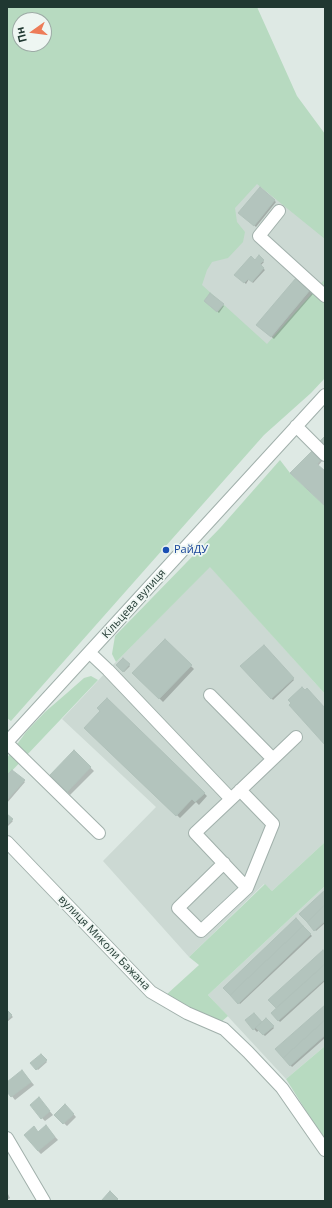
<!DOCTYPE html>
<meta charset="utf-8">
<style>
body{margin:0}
#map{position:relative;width:332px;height:1208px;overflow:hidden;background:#dee9e4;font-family:"Open Sans",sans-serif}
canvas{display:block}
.frame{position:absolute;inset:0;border:8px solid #203831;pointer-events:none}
.north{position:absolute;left:12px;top:12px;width:40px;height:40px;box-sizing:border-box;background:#eef6f2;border:1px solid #9caaa5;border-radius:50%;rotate:256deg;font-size:11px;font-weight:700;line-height:16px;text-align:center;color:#203831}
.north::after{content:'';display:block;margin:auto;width:14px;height:18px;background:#ed7c58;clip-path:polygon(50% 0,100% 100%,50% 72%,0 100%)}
</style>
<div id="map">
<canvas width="332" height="1208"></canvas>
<div class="frame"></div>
<div class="north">Пн</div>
</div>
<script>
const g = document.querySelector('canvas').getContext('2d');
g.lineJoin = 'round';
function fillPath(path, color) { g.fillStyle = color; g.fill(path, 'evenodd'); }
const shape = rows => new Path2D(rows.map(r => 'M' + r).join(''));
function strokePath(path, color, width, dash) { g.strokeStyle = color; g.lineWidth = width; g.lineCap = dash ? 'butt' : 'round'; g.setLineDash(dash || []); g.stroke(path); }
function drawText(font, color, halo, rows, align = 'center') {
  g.font = font + ' "Open Sans",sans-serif'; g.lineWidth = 3.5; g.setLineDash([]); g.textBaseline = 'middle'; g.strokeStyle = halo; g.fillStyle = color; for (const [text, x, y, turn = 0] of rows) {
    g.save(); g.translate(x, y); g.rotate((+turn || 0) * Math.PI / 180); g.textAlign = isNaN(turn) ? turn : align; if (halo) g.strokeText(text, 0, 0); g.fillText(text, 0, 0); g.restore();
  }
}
const built = shape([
 [259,168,325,225,325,312,272,372,168,275],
 [210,566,325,694,325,842,272,891,264,884,189,957,103,861,156,807,62,719,108,670],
 [325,886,325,1046,286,1079,208,995]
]);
const green = shape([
 [7,7,257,7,297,96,325,134,325,239,257,184,235,208,237,222,245,232,243,242,228,258,212,262,207,270,202,285,267,344,325,279,325,378,311,393,264,435,11,721,7,718],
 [20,20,44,20,44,44,20,44],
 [280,460,290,473,325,506,325,694,210,567,116,662,112,654,115,636,221,527],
 [91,676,98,680,7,776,7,758,26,732,45,712,67,693,84,678],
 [325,842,325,886,208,995,228,1016,221,1022,194,1011,166,995,199,965,189,957,265,884,272,891],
 [325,1046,325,1141,286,1079]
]);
const shadow = shape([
 [260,189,276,202,256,227,240,213],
 [259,257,264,262,260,266,265,270,253,283,249,279,246,284,236,275,255,261],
 [296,279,313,294,274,339,260,328],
 [210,294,224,306,219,313,205,301],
 [313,451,323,460,318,466,325,473,325,505],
 [165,641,194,669,163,702,134,673],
 [264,646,294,680,273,700,242,666],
 [123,659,130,666,124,672,117,665],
 [107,700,207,796,199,805,196,802,180,818,86,728,101,711],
 [74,752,94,771,70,795,50,776],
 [12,771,25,782,7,803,7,777],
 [7,815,13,821,7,827],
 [325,892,325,923,316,931,301,914],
 [296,920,312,936,240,1004,224,988],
 [325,954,325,981,280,1022,272,1013,278,1008,270,1000],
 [325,1006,325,1038,292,1067,277,1049],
 [7,1011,13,1017,7,1022],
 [257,1017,262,1023,266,1019,274,1028,265,1036,259,1030,257,1032,254,1029],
 [41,1055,47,1062,38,1070,31,1063],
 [22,1071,34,1085,15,1100,7,1090,7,1083],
 [42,1102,53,1115,45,1121,42,1118],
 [65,1105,76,1117,67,1126,55,1115],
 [34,1128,39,1133,49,1130,58,1140,41,1154,38,1151],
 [7,1192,10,1198,7,1200]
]);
const building = shape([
 [260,187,275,200,254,226,238,213,260,187],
 [259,255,264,260,260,264,264,268,252,282,248,279,244,283,234,275,251,256,255,260,259,255],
 [296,278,310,290,271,337,256,325,296,278],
 [210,293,224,304,217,312,204,301,210,293],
 [325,436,325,449,319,442,325,436],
 [313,450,322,458,317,464,325,471,325,506,290,473,313,450],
 [165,639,192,665,159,699,132,673,165,639],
 [264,645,294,678,271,699,240,666,264,645],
 [123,658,130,664,123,672,116,665,123,658],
 [302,687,305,690,307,688,325,708,325,745,289,705,291,703,288,700,302,687],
 [107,698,205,793,195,802,192,799,176,816,84,728,100,711,97,708,107,698],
 [74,750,91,767,66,793,49,776,74,750],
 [12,770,25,780,7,800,7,775,12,770],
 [7,814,13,819,7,825,7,814],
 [325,890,325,905,307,922,299,914,325,890],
 [325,905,325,921,314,931,307,922,325,905],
 [296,918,303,926,230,995,223,988,296,918],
 [303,926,311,934,238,1004,230,995,303,926],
 [323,950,325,953,325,964,276,1008,268,1000,323,950],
 [325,964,325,979,278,1021,271,1013,325,964],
 [325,1005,325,1020,283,1058,275,1049,325,1005],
 [7,1010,12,1015,7,1020,7,1010],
 [254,1013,262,1022,253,1030,245,1020,254,1013],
 [266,1018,274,1026,263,1035,256,1028,266,1018],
 [325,1020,325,1035,290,1066,283,1058,325,1020],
 [41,1054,47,1060,36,1070,30,1063,41,1054],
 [22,1070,31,1082,11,1097,7,1092,7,1082,22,1070],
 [39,1097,50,1111,41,1119,30,1105,39,1097],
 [65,1104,74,1114,63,1124,54,1115,65,1104],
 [46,1125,55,1137,38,1151,24,1135,34,1126,38,1132,46,1125],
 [110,1191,118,1199,116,1201,101,1201,110,1191]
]);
const minor = shape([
 [279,211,259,236,325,296],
 [296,426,325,455],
 [90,653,108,670,231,799,296,737],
 [210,695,273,759],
 [7,742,325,395],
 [7,743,99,833],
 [240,790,273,824,247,888],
 [7,842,151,992,187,1013,224,1029,248,1052,282,1088,325,1150],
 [224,863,178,908,201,931,247,888,195,833,231,799],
 [7,1138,44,1201]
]);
const markers = [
 [166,550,4,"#1a4fb4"]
];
const transitNames = [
 ["РайДУ",174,550]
];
const streetNames = [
 ["Кільцева вулиця",134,604,-48],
 ["вулиця Миколи Бажана",104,943,46]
];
fillPath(built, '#ccd9d3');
fillPath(green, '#b7dac0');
fillPath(shadow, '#0003');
fillPath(building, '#b3c4bd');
strokePath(building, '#b1c2bb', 1);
strokePath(minor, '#a1b0ab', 14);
strokePath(minor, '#fff', 12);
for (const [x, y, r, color] of markers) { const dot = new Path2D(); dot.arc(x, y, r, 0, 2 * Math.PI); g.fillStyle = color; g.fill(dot); strokePath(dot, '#eef6f2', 1.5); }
drawText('11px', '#164399', '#eef6f2', transitNames, 'left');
drawText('11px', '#203831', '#eef6f2', streetNames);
</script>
